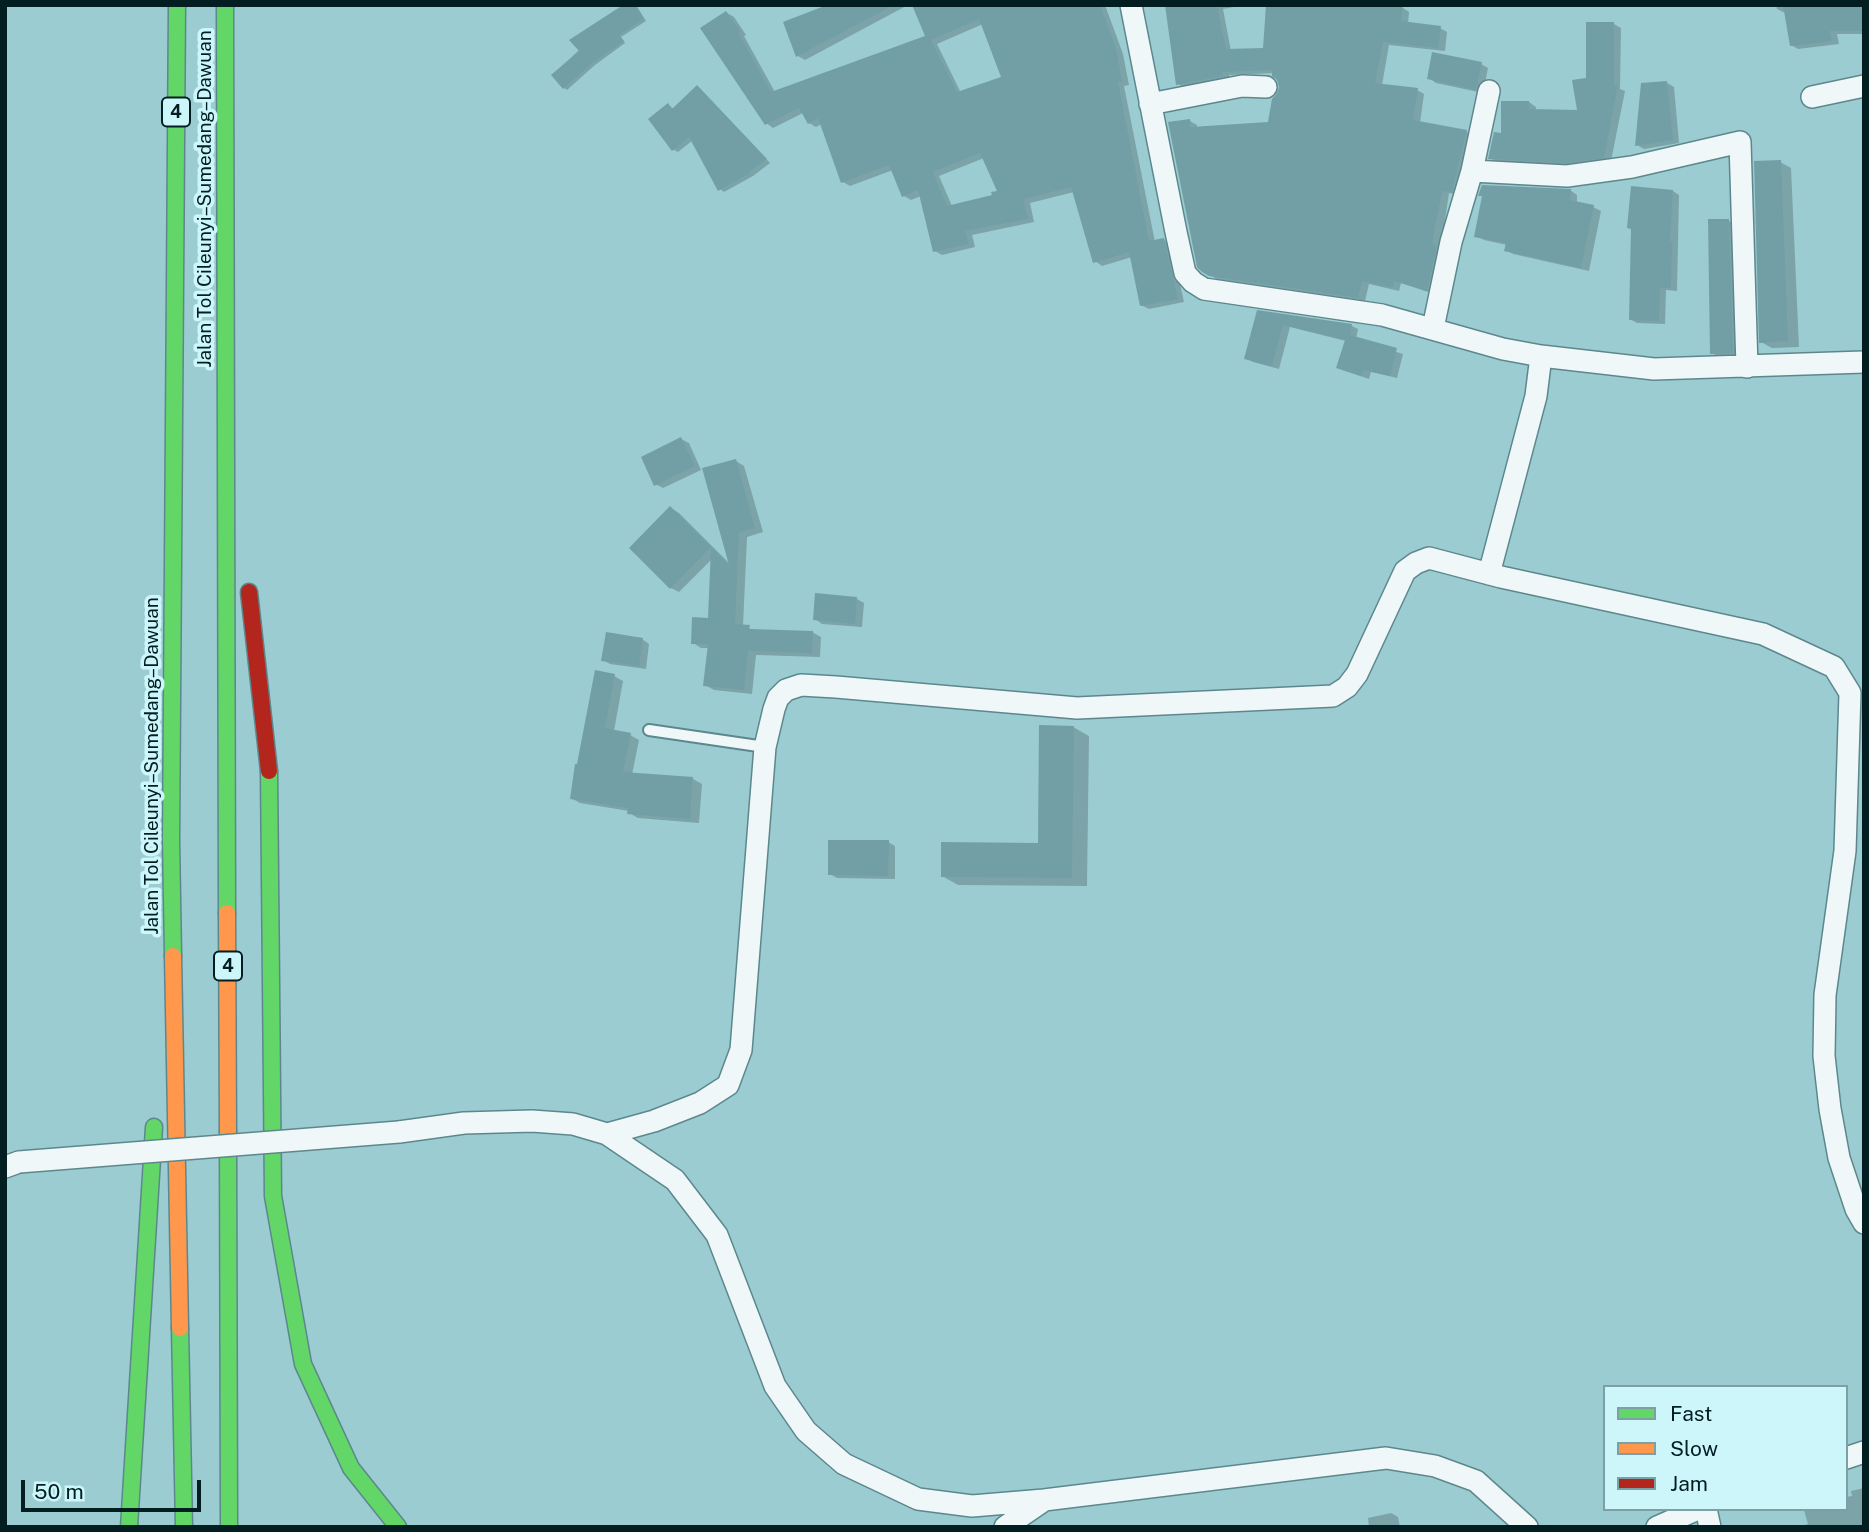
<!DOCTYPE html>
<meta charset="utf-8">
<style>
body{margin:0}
#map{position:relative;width:1869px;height:1532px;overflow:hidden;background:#9bccd2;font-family:"Public Sans",sans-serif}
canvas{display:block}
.frame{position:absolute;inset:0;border:7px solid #021e21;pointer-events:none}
.legend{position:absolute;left:1603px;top:1385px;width:245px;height:126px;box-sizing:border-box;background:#cdf6fb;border:2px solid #7ca0a4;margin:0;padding:9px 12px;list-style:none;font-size:21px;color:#021e21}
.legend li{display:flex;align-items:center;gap:14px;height:35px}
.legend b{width:35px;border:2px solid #7ca0a4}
.scale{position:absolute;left:21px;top:1480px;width:180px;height:32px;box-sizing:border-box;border:4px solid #021e21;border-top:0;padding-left:9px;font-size:21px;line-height:24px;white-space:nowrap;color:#021e21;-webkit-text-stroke:5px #cdf6fb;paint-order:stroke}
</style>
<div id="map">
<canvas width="1869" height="1532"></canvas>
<div class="frame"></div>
<ul class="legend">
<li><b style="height:9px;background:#63d668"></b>Fast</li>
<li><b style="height:9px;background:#ff974d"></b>Slow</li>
<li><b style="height:9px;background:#b3261e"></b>Jam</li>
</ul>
<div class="scale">50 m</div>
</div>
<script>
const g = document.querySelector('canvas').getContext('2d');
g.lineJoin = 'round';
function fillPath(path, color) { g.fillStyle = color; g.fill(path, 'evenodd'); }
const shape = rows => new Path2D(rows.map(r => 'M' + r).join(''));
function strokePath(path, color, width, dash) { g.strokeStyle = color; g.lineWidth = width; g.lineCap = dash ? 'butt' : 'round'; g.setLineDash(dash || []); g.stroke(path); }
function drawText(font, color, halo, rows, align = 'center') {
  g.font = font + ' "Public Sans",sans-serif'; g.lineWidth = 7; g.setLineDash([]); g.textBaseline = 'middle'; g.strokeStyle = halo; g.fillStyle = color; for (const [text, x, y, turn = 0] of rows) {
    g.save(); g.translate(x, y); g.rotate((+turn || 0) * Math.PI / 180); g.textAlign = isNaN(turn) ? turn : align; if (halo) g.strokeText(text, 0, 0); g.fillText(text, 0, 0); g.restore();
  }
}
const shadow = shape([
 [626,5,636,5,646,21,621,37,625,43,595,65,567,90,564,88,553,75],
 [832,5,908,5,805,60,798,56,785,23],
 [913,5,1105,5,1123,54,1129,85,1124,86,1155,242,1164,240,1171,244,1184,302,1149,309,1141,305,1132,257,1102,266,1095,261,1074,192,1030,203,1034,222,972,235,975,247,942,255,935,251,921,196,911,200,904,196,893,170,850,186,843,182,822,124,816,127,809,123,803,113,773,128,766,123,727,13,734,17,746,35,744,36,775,92,927,37],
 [983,24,1003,78,961,93,937,44],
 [984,158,1000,192,994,196,952,206,939,176],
 [1168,5,1245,5,1223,9,1231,51,1264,49,1403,8,1409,12,1408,24,1440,28,1447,32,1445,51,1389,45,1382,85,1417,90,1424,94,1420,123,1467,132,1473,136,1459,195,1449,193,1434,294,1401,283,1399,291,1369,284,1365,301,1218,280,1210,275,1190,121,1197,125,1197,128,1270,124,1281,87,1274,73,1229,75,1230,80,1185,88,1178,84],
 [1776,5,1864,5,1864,34,1837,34,1839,44,1798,49,1791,45,1785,13,1777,9],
 [1614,24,1621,28,1620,89,1625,91,1611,161,1575,166,1497,162,1490,158,1502,135,1529,102,1536,107,1536,111,1579,112,1588,80],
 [1481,64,1488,68,1483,93,1436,83,1429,78],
 [1667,83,1674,87,1679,143,1644,149,1637,145],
 [698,87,770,163,753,176,724,192,720,189,693,140,678,152,674,150,650,119,668,105,674,109],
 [1780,162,1791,168,1799,347,1772,348,1761,342],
 [1570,190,1577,195,1577,203,1593,207,1601,211,1589,271,1513,254,1506,250,1507,245,1484,240,1476,236,1484,197],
 [1673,191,1679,195,1677,291,1666,290,1665,324,1637,323,1630,319],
 [1729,221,1740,227,1744,359,1723,360,1712,353],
 [1259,312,1352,326,1358,329,1356,339,1403,354,1397,378,1371,372,1369,379,1345,371,1338,368,1346,341,1290,327,1279,369,1253,362,1246,358],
 [681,439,689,443,701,470,663,488,655,484],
 [736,461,744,466,763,532,747,537,743,626,757,631,812,632,821,637,820,657,756,655,752,694,714,690,705,685,709,648,701,648,693,643,709,620,712,559,679,592,671,588,671,508,679,513,731,565],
 [857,599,864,603,862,627,822,624,815,619],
 [642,639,649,644,646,669,610,664,603,660],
 [614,676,623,681,614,731,630,735,639,740,632,775,693,779,702,784,699,823,638,818,629,813,629,811,580,803,571,798,578,766],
 [1073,727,1089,736,1087,886,958,885,942,876,1039,845],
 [888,842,895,846,895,879,837,878,830,874],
 [1864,1488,1864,1527,1798,1527,1808,1524,1804,1510,1846,1509,1846,1497,1852,1496,1851,1491],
 [1391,1513,1398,1517,1400,1527,1369,1527,1368,1518]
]);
const building = shape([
 [623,5,635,5,644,19,619,35,624,41,591,64,563,89,551,75,579,51,569,40],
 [827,5,894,5,796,57,783,22],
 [912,5,1100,5,1116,48,1122,81,1118,82,1149,241,1164,238,1178,299,1140,306,1129,252,1093,263,1071,187,1023,199,1028,219,965,231,969,244,933,252,918,190,902,197,889,165,841,183,818,118,808,124,799,108,765,125,700,28,726,11,740,31,738,32,771,92,925,36],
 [979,19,1001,77,957,92,931,40],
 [980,153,997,191,991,192,992,195,947,206,933,172],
 [1165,5,1217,5,1226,49,1263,48,1266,5,1403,5,1401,21,1441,26,1438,48,1383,42,1375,83,1418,88,1413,120,1467,130,1452,192,1442,191,1432,244,1437,246,1427,291,1394,281,1393,288,1362,281,1358,298,1209,276,1202,272,1197,267,1168,122,1190,119,1191,127,1268,122,1272,99,1277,93,1279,87,1277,80,1272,76,1272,70,1223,72,1223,76,1176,85],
 [1783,5,1864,5,1864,31,1830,31,1832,41,1790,46],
 [1586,22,1614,22,1614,86,1618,85,1604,158,1566,163,1488,159,1494,132,1501,133,1501,101,1529,101,1529,109,1577,110,1572,80,1586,78],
 [1432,52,1482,62,1476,90,1427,79],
 [1667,81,1673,140,1635,146,1641,83],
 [697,85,767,159,749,172,750,173,718,191,689,137,672,151,648,119,668,103,672,109],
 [1781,160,1788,341,1759,343,1754,161],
 [1482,185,1571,189,1570,200,1594,205,1581,268,1504,251,1506,243,1474,237,1482,196,1478,196],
 [1631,186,1673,190,1670,241,1672,242,1671,288,1660,288,1659,321,1629,320,1631,229,1627,228],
 [1708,219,1729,219,1733,353,1710,354],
 [1257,310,1352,324,1350,335,1397,348,1390,376,1364,370,1362,376,1336,368,1345,340,1283,325,1272,366,1244,359],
 [681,437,695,466,654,486,641,457],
 [736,459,755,528,739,532,735,624,750,625,749,629,813,631,812,653,748,651,744,690,703,686,708,644,691,644,692,617,708,618,711,547,670,589,629,548,670,506,729,565,702,468],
 [815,593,857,597,855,624,813,620],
 [606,632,643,638,639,666,601,661],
 [595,670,615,674,605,728,631,733,623,772,693,777,690,819,627,814,628,808,570,799,575,764,577,764],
 [1039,725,1074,726,1072,878,941,877,941,842,1038,843],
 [828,840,889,840,888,876,828,875]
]);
const lane = shape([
 [649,730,765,747]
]);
const street = shape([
 [1131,5,1176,232,1185,273,1193,282,1204,289,1382,315,1503,349,1541,356,1536,396,1489,574],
 [1812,97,1864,86],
 [1150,104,1242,86,1266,87],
 [1472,171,1567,176,1632,167,1740,142,1747,367],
 [1433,328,1451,242,1472,171,1489,91],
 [1541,356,1654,369,1864,362],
 [399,1132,464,1123,532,1121,573,1124,607,1134,675,1180,717,1235,775,1386,806,1431,844,1464,918,1499,972,1506,1044,1500,1386,1458,1435,1466,1476,1481,1527,1527],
 [607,1134,654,1121,700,1103,728,1085,741,1050,765,747,774,709,778,698,786,690,801,685,836,687,1077,708,1333,696,1347,687,1357,674,1405,571,1416,563,1429,558,1501,577,1763,634,1834,667,1850,693,1845,851,1825,995,1824,1056,1830,1109,1839,1158,1856,1209,1864,1223],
 [5,1167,19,1162],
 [1846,1458,1864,1452],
 [1706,1509,1710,1527],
 [1005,1527,1043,1501],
 [1657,1527,1698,1509]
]);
const fast = shape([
 [225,5,227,913],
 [269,771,273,1196,303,1364,351,1468,398,1527],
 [173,956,171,840,177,5],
 [228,1131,229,1527],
 [180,1328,184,1527],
 [129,1527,154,1127]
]);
const slow = shape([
 [227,913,228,1131],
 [173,956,180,1328]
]);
const jam = shape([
 [249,592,269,771]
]);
const streetBridge = shape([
 [19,1162,399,1132]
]);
const shields = [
 [176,112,28],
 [228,966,28]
];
const shieldNames = [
 ["4",176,112],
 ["4",228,966]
];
const streetNames = [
 ["Jalan Tol Cileunyi–Sumedang–Dawuan",205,199,-90],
 ["Jalan Tol Cileunyi–Sumedang–Dawuan",152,766,-90]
];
fillPath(shadow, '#0003');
fillPath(building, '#719fa5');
strokePath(lane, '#5c888d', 14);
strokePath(street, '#5c888d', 24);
strokePath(fast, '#5c888d', 19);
strokePath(slow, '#5c888d', 19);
strokePath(jam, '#5c888d', 19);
strokePath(lane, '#f0f7f8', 10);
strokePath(street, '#f0f7f8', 21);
strokePath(fast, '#63d668', 16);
strokePath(slow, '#ff974d', 16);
strokePath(jam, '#b3261e', 16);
strokePath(streetBridge, '#5c888d', 24, []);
strokePath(streetBridge, '#f0f7f8', 21);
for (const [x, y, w] of shields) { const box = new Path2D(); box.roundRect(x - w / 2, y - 14.5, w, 29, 5); g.fillStyle = '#cdf6fb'; g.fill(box); strokePath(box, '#021e21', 2); }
drawText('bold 18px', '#021e21', null, shieldNames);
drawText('19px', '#021e21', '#cdf6fb', streetNames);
</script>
